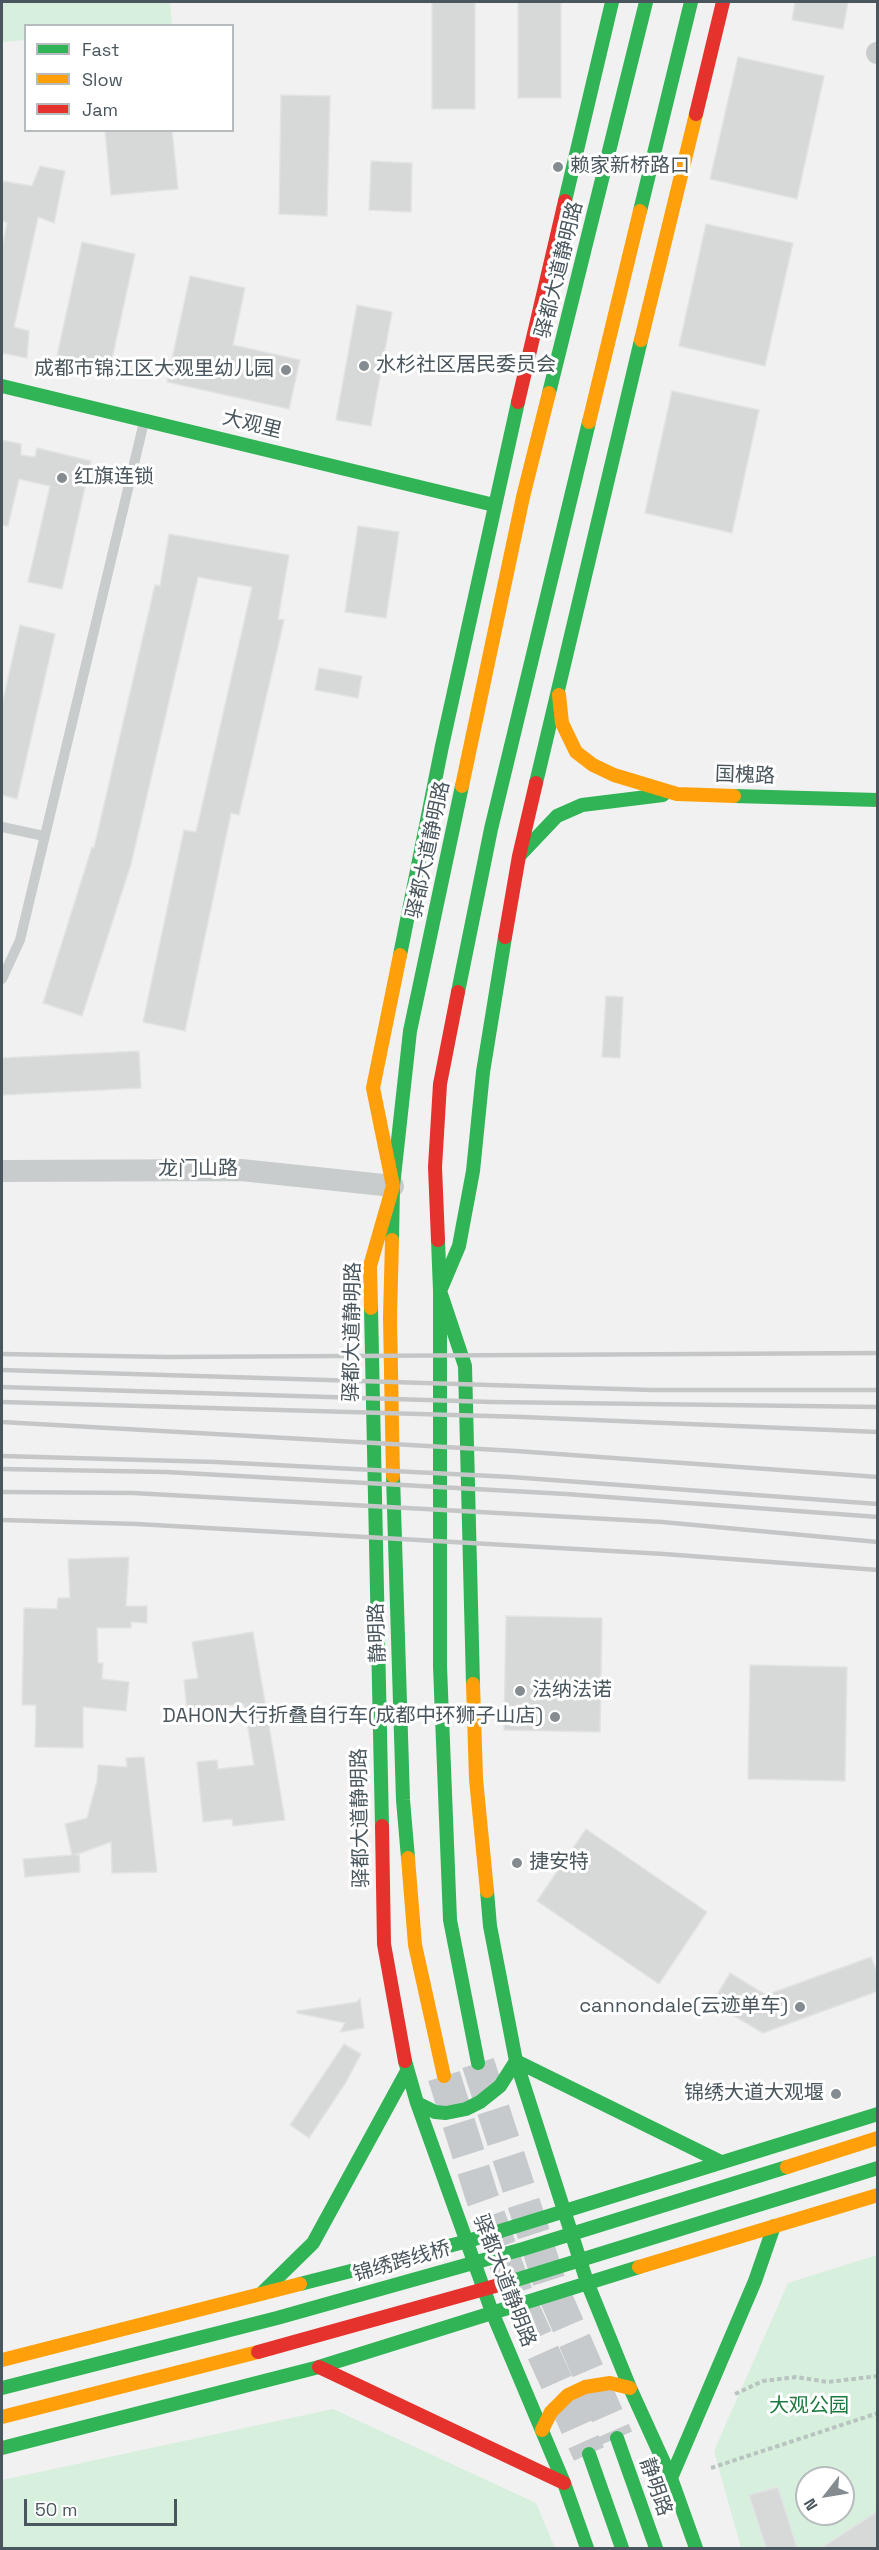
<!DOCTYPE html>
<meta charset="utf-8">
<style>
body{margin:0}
#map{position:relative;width:879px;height:2550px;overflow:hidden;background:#f1f1f1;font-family:"Space Grotesk",sans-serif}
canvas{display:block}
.frame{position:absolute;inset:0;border:3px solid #49565d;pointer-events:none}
.legend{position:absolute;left:24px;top:24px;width:210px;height:108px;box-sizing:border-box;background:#fff;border:2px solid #b6bbbe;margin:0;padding:8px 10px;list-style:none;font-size:18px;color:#49565d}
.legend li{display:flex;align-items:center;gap:12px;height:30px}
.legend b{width:30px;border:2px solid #b6bbbe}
.north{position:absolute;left:795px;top:2466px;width:60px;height:60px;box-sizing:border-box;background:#fff;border:2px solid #b6bbbe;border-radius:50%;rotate:239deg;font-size:16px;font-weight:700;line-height:24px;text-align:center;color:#49565d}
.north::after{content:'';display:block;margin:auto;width:21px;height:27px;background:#848c91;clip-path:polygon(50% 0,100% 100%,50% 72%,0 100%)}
.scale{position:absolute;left:24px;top:2499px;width:153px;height:27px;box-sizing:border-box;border:3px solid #49565d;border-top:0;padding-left:8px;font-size:18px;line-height:21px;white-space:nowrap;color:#49565d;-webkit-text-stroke:4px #fff;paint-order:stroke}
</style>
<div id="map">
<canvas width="879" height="2550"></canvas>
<div class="frame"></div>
<ul class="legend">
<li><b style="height:8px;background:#30b455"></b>Fast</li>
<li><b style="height:8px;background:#ff9f0a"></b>Slow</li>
<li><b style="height:8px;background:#e5322d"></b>Jam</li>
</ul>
<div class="north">N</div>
<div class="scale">50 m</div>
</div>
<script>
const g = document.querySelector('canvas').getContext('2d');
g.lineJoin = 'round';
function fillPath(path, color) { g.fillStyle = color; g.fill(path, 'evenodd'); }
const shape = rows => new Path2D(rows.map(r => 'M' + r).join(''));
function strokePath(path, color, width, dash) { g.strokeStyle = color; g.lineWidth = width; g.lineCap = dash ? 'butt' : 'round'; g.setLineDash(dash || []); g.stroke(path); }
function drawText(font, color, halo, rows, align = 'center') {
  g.font = font + ' "Space Grotesk","Noto Sans SC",sans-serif'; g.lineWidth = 6; g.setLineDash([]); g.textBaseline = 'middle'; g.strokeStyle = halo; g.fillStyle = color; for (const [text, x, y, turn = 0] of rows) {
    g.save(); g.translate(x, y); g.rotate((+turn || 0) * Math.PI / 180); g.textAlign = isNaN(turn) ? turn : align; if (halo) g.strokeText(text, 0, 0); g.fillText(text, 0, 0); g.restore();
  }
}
const green = shape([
 [2,2,170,2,172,25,26,26,25,40,2,42],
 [877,2255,877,2548,741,2548,714,2451,788,2283],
 [807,2478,843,2478,843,2514,807,2514],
 [333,2409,536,2503,555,2548,2,2548,2,2480]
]);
const building = shape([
 [432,2,475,2,475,109,432,109,432,2],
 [518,2,561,2,561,98,518,98,518,2],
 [795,2,848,2,843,29,792,20,795,2],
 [738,57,824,76,797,199,710,179,738,57],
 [281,95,330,96,327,216,279,214,281,95],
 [105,130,172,130,178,189,111,195,105,130],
 [371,161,412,163,411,212,369,210,371,161],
 [40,166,65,171,54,223,38,217,14,327,29,331,27,358,2,353,2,248,7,223,2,221,2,181,32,186,40,166],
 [706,224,793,243,765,366,679,346,706,224],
 [82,242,135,254,110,368,57,356,82,242],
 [190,276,245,288,233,345,300,360,289,409,167,382,190,276],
 [357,305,392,312,371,426,336,420,357,305],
 [672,391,759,410,732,533,645,513,672,391],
 [2,440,21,444,21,455,35,457,37,448,91,461,62,589,28,582,50,486,19,479,8,526,2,525,2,440],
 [358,526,399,532,386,618,345,612,358,526],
 [169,534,289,555,278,619,284,620,239,815,231,813,185,1031,143,1022,184,830,196,832,252,587,198,577,131,864,82,1016,43,1003,92,847,94,848,155,585,160,586,169,534],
 [20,625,55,634,17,799,2,795,2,705,20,625],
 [319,668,362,676,358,698,315,690,319,668],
 [606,996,623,997,620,1058,602,1057,606,996],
 [139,1051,141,1088,2,1095,2,1058,139,1051],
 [129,1557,126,1606,147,1606,147,1623,131,1622,131,1628,97,1628,98,1663,103,1663,102,1679,129,1682,126,1711,83,1707,83,1748,35,1747,36,1705,22,1705,24,1608,57,1609,58,1598,70,1598,68,1559,129,1557],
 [506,1616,602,1618,600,1732,504,1730,506,1616],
 [253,1632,285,1820,233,1826,232,1819,203,1822,197,1762,217,1760,218,1769,254,1765,244,1704,204,1708,205,1719,188,1721,184,1680,198,1678,192,1642,253,1632],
 [750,1665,847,1667,845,1781,748,1779,750,1665],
 [144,1757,157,1872,112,1873,111,1842,75,1855,79,1854,80,1872,25,1877,23,1859,72,1855,65,1824,87,1818,97,1781,98,1765,127,1767,126,1758,144,1757],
 [586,1829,707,1912,659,1984,537,1901,586,1829],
 [871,1957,878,1974,878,1991,763,2033,712,2003,730,1973,766,1995,871,1957],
 [360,1998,364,2028,340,2032,345,2023,297,2013,297,2011,357,2002,360,1998],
 [344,2044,361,2054,346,2082,309,2138,290,2125,344,2044],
 [778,2487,797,2548,766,2548,749,2495,778,2487],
 [878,2511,878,2548,821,2548,878,2511]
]);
const primaryTunnel = shape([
 [478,2063,550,2284,617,2438],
 [444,2076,481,2194,517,2295,589,2454]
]);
const path = shape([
 [735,2394,763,2381,796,2377,828,2382,878,2376],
 [711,2468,878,2413]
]);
const lane = shape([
 [2,827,44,836],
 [2,979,20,940,144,422]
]);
const street = shape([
 [877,53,878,53],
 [2,1171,241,1170,393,1186]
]);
const fast = shape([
 [565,201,612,2],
 [640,211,691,2],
 [2,386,494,505],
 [549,393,646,2],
 [536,783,641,340],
 [734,796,878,800],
 [520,855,557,816,582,805,663,795],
 [400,955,442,746,518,402],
 [458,992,491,829,589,422],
 [392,1240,393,1186,410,1031,462,786],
 [438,1240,440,1291,440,1666,450,1920,478,2063],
 [371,1308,382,1826],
 [393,1476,403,1800,408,1858],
 [473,1684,465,1366,440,1291,459,1246,473,1171,483,1072,505,937],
 [487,1891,490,1926,516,2061,587,2282,630,2388,671,2478,696,2548],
 [405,2061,417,2103,492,2312,564,2483,587,2548],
 [417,2103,435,2112,446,2113,466,2109,480,2102,500,2086,516,2061,721,2162],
 [300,2284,468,2241,878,2114],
 [263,2292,313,2243,407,2071],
 [617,2438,656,2548],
 [2,2448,319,2367,639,2267],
 [589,2454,622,2548],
 [671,2478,755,2281,774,2226]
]);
const slow = shape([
 [641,340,696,114],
 [589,422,640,211],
 [559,695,562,723,576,752,593,765,614,775,677,794,734,796],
 [462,786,523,497,549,393],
 [392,1240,390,1318,393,1476],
 [371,1308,370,1266,393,1186,373,1088,400,955],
 [473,1684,476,1779,487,1891],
 [408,1858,415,1945,444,2076],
 [639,2267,878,2195],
 [2,2360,300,2284],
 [542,2430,551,2412,568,2395,585,2387,610,2383,630,2388]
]);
const jam = shape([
 [696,114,723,2],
 [518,402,565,201],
 [505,937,519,856,536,783],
 [438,1240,435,1167,440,1084,458,992],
 [382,1826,384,1944,405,2061],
 [319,2367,564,2483]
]);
const rail = shape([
 [2,1354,167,1357,878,1353],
 [2,1370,652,1390,878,1390],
 [2,1387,492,1402,878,1407],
 [2,1402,523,1417,878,1432],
 [2,1422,516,1451,878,1477],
 [2,1456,216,1462,511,1477,878,1504],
 [2,1469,166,1472,566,1494,878,1517],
 [2,1492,133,1493,662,1522,878,1542],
 [2,1520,137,1524,664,1554,878,1570]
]);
const fastBridge = shape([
 [506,2283,878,2168],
 [2,2388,277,2318,523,2249,787,2167]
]);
const slowBridge = shape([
 [787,2167,878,2138],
 [2,2417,258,2352]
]);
const jamBridge = shape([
 [258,2352,506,2283]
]);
const markers = [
 [558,167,6,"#848c91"],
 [364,366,6,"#848c91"],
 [286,370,6,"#848c91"],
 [62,478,6,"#848c91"],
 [520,1691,6,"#848c91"],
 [555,1717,6,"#848c91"],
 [517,1863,6,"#848c91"],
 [800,2007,6,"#848c91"],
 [836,2094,6,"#848c91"]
];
const poiNames = [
 ["赖家新桥路口",570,167],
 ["水杉社区居民委员会",376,366],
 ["成都市锦江区大观里幼儿园",274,370,"right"],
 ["红旗连锁",74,478],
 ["法纳法诺",532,1691],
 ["DAHON大行折叠自行车(成都中环狮子山店)",543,1717,"right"],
 ["捷安特",529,1863],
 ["cannondale(云迹单车)",788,2007,"right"],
 ["锦绣大道大观堰",824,2094,"right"]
];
const streetNames = [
 ["驿都大道静明路",560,270,-76],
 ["大观里",252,425,14],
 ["国槐路",745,776,2],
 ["驿都大道静明路",429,850,-78],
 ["龙门山路",198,1170],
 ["驿都大道静明路",353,1332,-89],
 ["静明路",378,1633,-92],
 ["驿都大道静明路",361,1818,-91],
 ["锦绣跨线桥",402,2262,-16],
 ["驿都大道静明路",504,2281,69],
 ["静明路",655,2487,71]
];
const parkNames = [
 ["大观公园",809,2407]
];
fillPath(green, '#d7efdd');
fillPath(building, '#d7d9d9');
strokePath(building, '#e2e3e4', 1.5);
strokePath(primaryTunnel, '#c7cacc', 33, [33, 16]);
strokePath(path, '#b8c4bf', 4, [4.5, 3]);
strokePath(lane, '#c8cccd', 10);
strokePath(street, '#c8cccd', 22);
strokePath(fast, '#30b455', 14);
strokePath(slow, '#ff9f0a', 14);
strokePath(jam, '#e5322d', 14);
strokePath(rail, '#c4c6c8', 4.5);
strokePath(fastBridge, '#30b455', 14);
strokePath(slowBridge, '#ff9f0a', 14);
strokePath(jamBridge, '#e5322d', 14);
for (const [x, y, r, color] of markers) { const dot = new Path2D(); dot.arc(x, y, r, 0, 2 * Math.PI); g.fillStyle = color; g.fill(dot); strokePath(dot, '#fff', 2); }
drawText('20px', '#49565d', '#fff', poiNames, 'left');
drawText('20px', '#49565d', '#fff', streetNames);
drawText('20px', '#1b7c3f', '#fff', parkNames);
</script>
